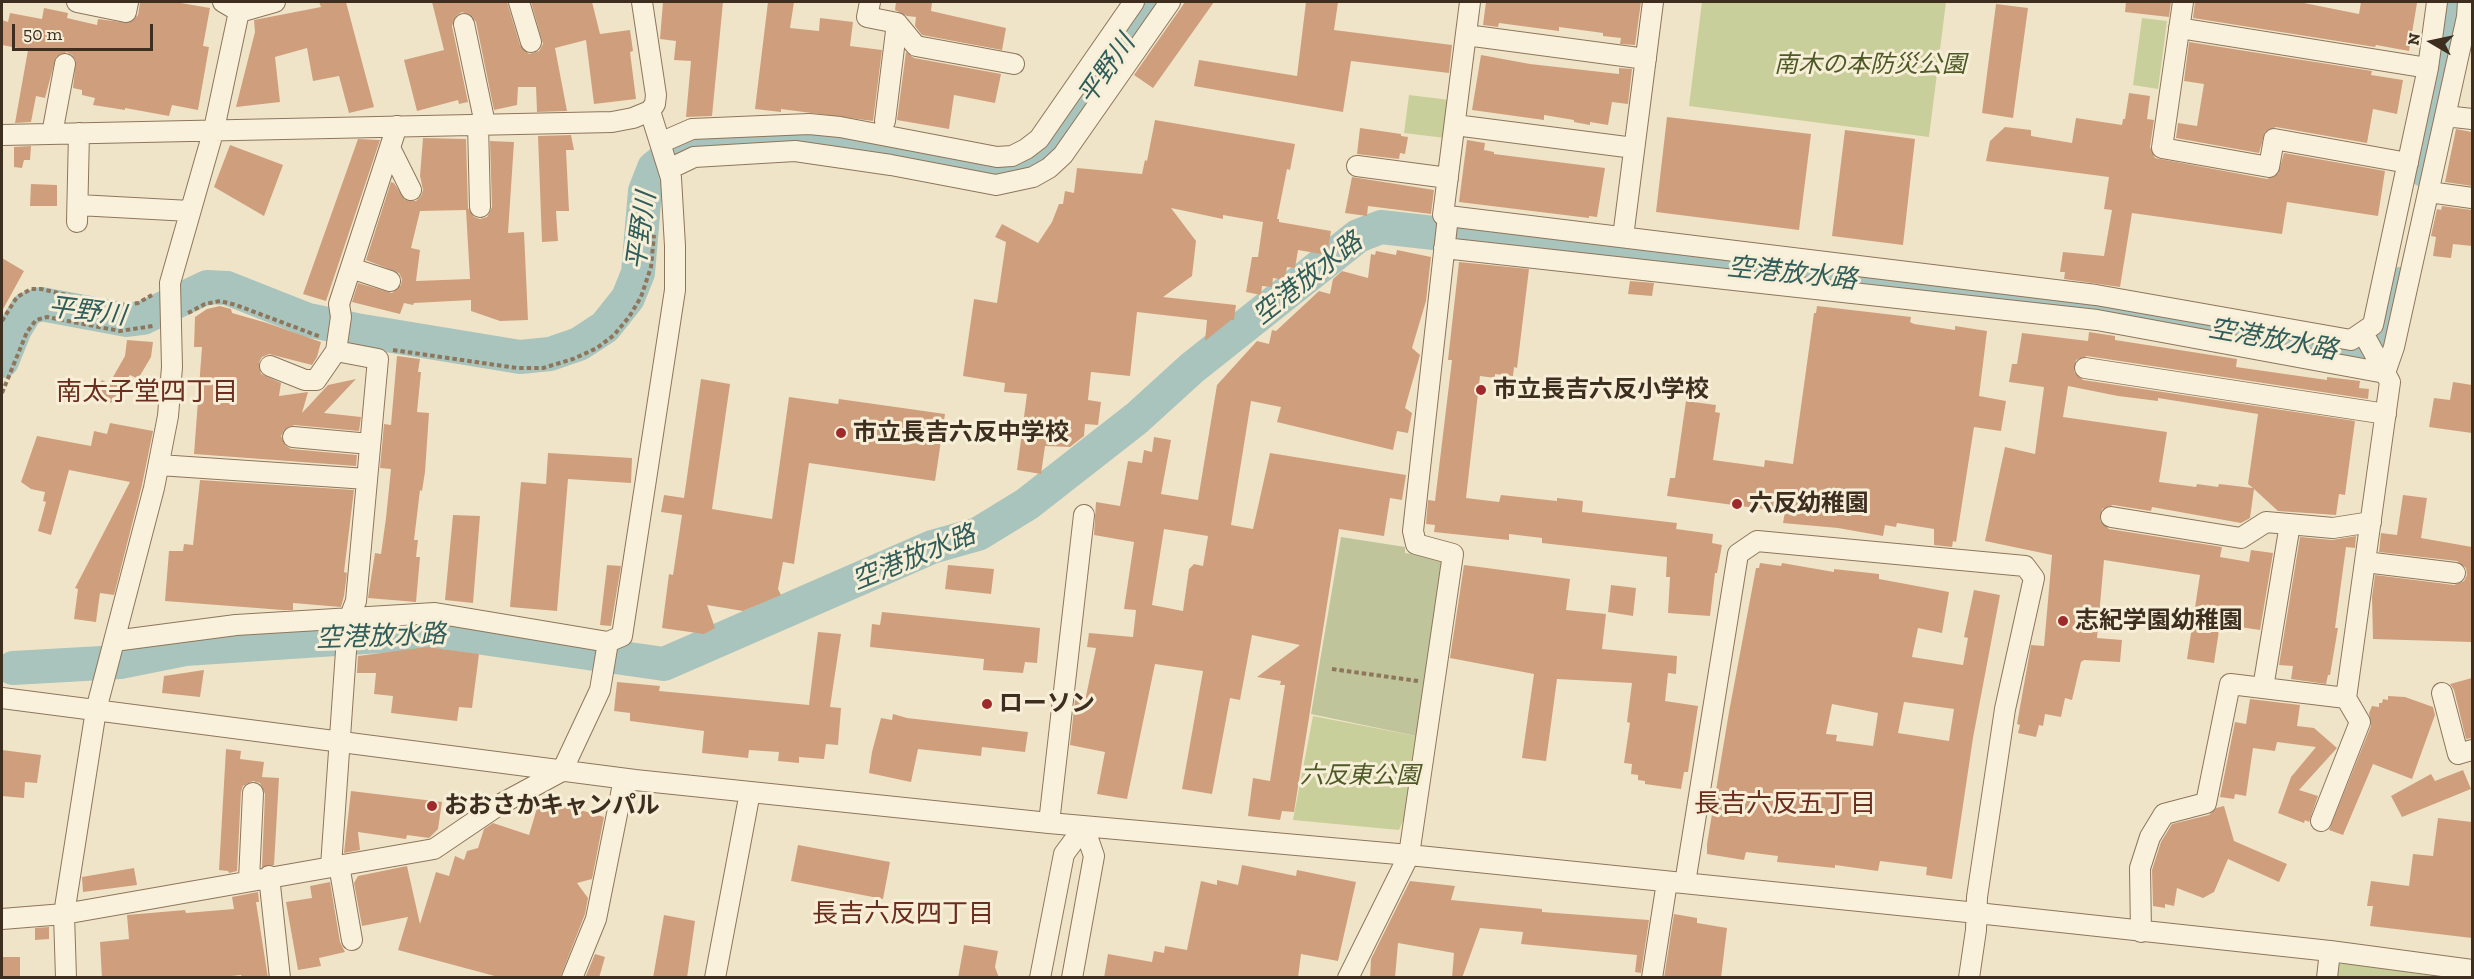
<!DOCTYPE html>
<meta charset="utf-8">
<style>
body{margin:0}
#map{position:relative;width:2474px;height:979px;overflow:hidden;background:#f0e4c8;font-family:"Zilla Slab",serif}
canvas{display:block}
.frame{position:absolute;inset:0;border:3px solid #3d2e20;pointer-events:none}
.north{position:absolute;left:2402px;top:12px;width:60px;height:60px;-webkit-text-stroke:4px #f7eed8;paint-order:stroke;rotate:279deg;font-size:16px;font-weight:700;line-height:24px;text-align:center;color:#3d2e20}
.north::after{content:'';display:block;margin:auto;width:21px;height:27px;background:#3d2e20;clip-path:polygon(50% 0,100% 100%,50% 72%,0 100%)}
.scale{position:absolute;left:12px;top:24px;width:141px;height:27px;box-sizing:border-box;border:3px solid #3d2e20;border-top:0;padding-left:8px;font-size:18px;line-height:21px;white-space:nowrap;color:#3d2e20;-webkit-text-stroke:4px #f7eed8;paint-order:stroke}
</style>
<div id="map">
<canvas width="2474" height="979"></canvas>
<div class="frame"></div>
<div class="north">N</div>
<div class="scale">50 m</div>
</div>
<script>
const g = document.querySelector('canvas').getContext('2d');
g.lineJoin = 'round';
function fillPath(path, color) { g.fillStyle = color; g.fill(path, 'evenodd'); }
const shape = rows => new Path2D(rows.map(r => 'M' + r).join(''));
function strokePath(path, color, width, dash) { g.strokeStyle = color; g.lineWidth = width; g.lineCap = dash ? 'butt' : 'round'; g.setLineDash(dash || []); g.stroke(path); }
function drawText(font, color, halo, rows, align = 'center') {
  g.font = font + ' "Zilla Slab","Noto Sans JP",serif'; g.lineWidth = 6; g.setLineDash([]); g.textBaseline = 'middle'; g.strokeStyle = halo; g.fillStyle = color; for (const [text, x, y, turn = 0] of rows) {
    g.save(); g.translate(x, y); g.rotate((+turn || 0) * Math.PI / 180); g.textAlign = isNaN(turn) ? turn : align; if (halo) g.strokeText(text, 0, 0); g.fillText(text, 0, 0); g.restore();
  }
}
const green = shape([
 [1702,2,1946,2,1929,137,1689,106],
 [2142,18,2167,21,2158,89,2133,85],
 [1409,95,1450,100,1445,138,1404,133],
 [1313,716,1421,737,1413,797,1399,830,1293,820],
 [2336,964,2353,964,2440,977,2334,978]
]);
const cemetery = shape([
 [1341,537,1405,547,1405,553,1438,558,1445,568,1421,737,1311,714]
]);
const river = shape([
 [2424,170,2453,31,2455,2],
 [2,361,15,329,27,309,41,304,127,320,143,318,207,287,227,288,308,320,356,330,520,357,550,354,579,344,605,327,628,298,638,273,645,191,654,168,677,150,694,143,795,139,832,142,996,172,1016,172,1038,160,1056,142,1155,2],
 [13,668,120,662,185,649,441,632,664,664,932,547,978,534,1027,504,1137,418,1192,368,1358,236,1381,227,2095,308,2353,354,2389,329,2399,284]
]);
const building = shape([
 [140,2,175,2,210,8,203,46,209,47,198,110,172,105,169,116,125,108,125,110,93,105,95,98,82,95,82,90,73,88,76,61,72,55,67,52,56,57,45,98,36,96,31,122,15,123,28,50,2,45,2,20,8,22,10,13,42,19,44,8,68,13,67,18,97,25,98,19,129,23,138,15],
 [319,2,346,2,374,107,349,113,339,76,313,81,307,48,275,57,280,102,236,107,255,32,254,20,321,7],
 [432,2,507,2,520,45,529,54,539,51,543,44,531,2,592,2,600,34,630,30,633,51,630,52,636,99,594,104,586,40,555,48,567,111,537,112,536,87,518,87,517,105,494,110,476,22,472,16,462,12,456,16,452,26,468,102,459,104,458,100,417,111,404,60,444,50],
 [663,2,723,2,712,116,686,117,691,61,674,60,676,41,660,39],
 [768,2,794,2,790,28,819,31,820,18,853,22,850,46,882,50,873,121,781,109,781,112,755,109],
 [896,2,932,2,931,11,1006,28,1002,50,922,35,915,26,916,17,907,16,895,10],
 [1185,2,1214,2,1153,88,1134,75],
 [1306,2,1338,2,1334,30,1452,45,1449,73,1351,61,1343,112,1194,86,1199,60,1297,76],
 [1486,2,1641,2,1635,45,1620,44,1621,38,1603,36,1603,33,1559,27,1559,31,1499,23,1498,27,1483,25],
 [2126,2,2171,2,2169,17,2125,12],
 [2195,2,2299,2,2359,14,2361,2,2417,3,2409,51,2376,45,2375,47,2193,18],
 [1996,4,2028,8,2013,118,1982,113],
 [2189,42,2372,71,2371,75,2403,80,2397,114,2373,109,2367,143,2276,127,2265,132,2259,153,2176,138,2178,123,2197,126,2204,84,2184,81],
 [906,52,914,58,1001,74,995,103,954,95,949,129,897,120],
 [1481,55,1530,64,1619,74,1619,68,1632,69,1628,104,1612,102,1608,125,1590,122,1590,125,1574,122,1574,120,1544,115,1544,120,1472,110],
 [2129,93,2150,96,2147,119,2154,120,2150,147,2155,158,2267,179,2278,174,2284,153,2385,171,2378,216,2287,202,2282,234,2132,213,2120,287,2064,279,2065,272,2060,272,2063,252,2104,256,2112,210,2104,209,2109,177,1986,161,1990,141,2005,127,2031,130,2031,136,2072,143,2076,118,2122,125,2123,119,2125,119],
 [1667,117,1811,134,1799,230,1656,212],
 [1155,120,1295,144,1290,170,1287,169,1277,219,1279,219,1279,222,1331,231,1327,255,1298,250,1295,268,1287,267,1285,280,1273,278,1272,287,1262,286,1261,295,1246,292,1252,257,1258,257,1263,222,1223,215,1223,219,1171,208,1196,241,1192,276,1163,297,1236,305,1234,320,1231,320,1205,341,1207,320,1137,312,1130,376,1091,372,1088,400,1101,402,1098,425,1085,424,1084,436,1070,447,1045,446,1041,474,1017,470,1027,394,1004,392,1005,383,963,376,974,299,997,303,1006,242,995,237,1002,224,1038,243,1052,222,1059,204,1063,204,1065,191,1074,193,1077,168,1142,174,1145,160,1147,161],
 [1360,128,1401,134,1401,136,1408,137,1405,154,1400,153,1399,159,1357,154],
 [2456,129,2472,132,2472,186,2445,182],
 [1845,130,1915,139,1903,245,1832,236],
 [571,135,574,150,566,150,569,211,556,211,558,241,542,242,538,136],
 [423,138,466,139,468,208,474,217,480,219,487,217,492,207,490,141,514,142,508,233,524,232,528,320,500,321,471,311,471,300,414,303,413,305,404,303,400,314,352,302,358,283,392,293,401,285,402,279,399,273,366,260,391,182,394,183,405,200,416,201,421,196,423,190,420,176],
 [466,210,470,279,416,281,420,250,411,248,420,211],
 [358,139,380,140,326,301,303,294],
 [1467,140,1485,143,1484,150,1494,152,1494,154,1605,168,1597,217,1589,216,1589,218,1459,202],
 [230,145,283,165,264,216,214,187],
 [31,146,30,160,24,160,22,168,14,167,14,147],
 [1352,177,1434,190,1431,214,1368,206,1367,216,1345,213],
 [31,184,57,185,57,206,30,206],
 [2442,206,2472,210,2472,246,2453,244,2451,258,2433,256,2436,237,2431,236,2437,209,2441,210],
 [1397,250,1431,257,1426,301,1412,348,1420,355,1405,408,1412,413,1408,433,1397,431,1393,450,1277,422,1281,407,1251,401,1231,525,1253,529,1270,453,1406,475,1402,500,1390,498,1384,536,1339,529,1294,812,1282,811,1280,820,1248,816,1253,778,1270,781,1285,685,1280,685,1281,681,1257,677,1300,645,1252,635,1240,700,1230,698,1212,794,1182,789,1203,671,1155,664,1127,799,1097,794,1105,752,1070,745,1075,700,1085,701,1096,648,1087,647,1089,633,1133,637,1136,610,1124,609,1134,542,1094,535,1096,502,1120,506,1128,461,1142,463,1144,450,1152,452,1154,437,1171,440,1161,494,1198,500,1217,385,1257,341,1269,344,1272,330,1276,331,1319,291,1330,294,1333,279,1342,271,1368,278,1371,254,1375,255,1376,251,1396,255],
 [1164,529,1208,536,1203,566,1194,564,1189,569,1183,611,1152,605],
 [2,258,24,271,2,311],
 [1459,262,1529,269,1517,368,1514,367,1513,376,1495,374,1495,378,1480,376,1466,498,1499,502,1501,495,1557,501,1557,498,1583,501,1582,512,1677,523,1676,529,1713,534,1712,543,1722,545,1717,573,1715,573,1710,616,1668,613,1670,577,1666,577,1667,557,1542,543,1542,538,1509,534,1509,540,1434,532,1435,525,1426,524,1428,500,1435,501,1452,360,1448,360],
 [1630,281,1654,283,1652,296,1628,294],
 [220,306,231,309,232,313,267,323,321,342,317,357,312,365,269,354,262,357,259,362,261,374,281,383,279,396,308,392,302,413,328,385,356,379,324,413,361,417,359,431,294,425,284,430,281,436,286,446,291,449,357,455,356,466,194,454,202,347,194,347,195,317,207,309],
 [1817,306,1911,317,1910,322,1914,324,1955,330,1955,326,1987,331,1979,396,2006,401,2001,431,1974,427,1956,542,1953,541,1952,547,1934,545,1934,529,1897,523,1896,527,1885,525,1883,536,1838,528,1783,523,1785,512,1667,496,1670,478,1675,478,1686,401,1716,405,1715,412,1720,413,1713,460,1764,467,1765,460,1793,464,1814,313,1816,313],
 [2089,332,2115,336,2115,340,2237,359,2236,367,2327,380,2327,377,2360,381,2359,388,2369,389,2368,399,2087,356,2076,360,2074,372,2083,380,2355,421,2345,495,2339,494,2336,515,2278,511,2254,489,2250,518,2241,523,2152,507,2151,511,2113,505,2102,509,2100,521,2109,529,2222,547,2220,557,2249,562,2251,550,2273,553,2260,630,2220,624,2214,663,2187,659,2200,575,2104,560,2097,638,2122,640,2120,662,2084,660,2081,662,2072,700,2065,698,2061,717,2045,714,2043,726,2039,725,2036,737,2018,733,2020,725,2017,724,2031,645,2044,646,2052,555,1985,541,2005,447,2035,454,2044,387,2009,382,2012,364,2017,364,2022,333,2088,341],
 [2068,386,2118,396,2158,401,2158,398,2258,414,2248,484,2253,488,2219,484,2218,487,2197,484,2196,487,2159,482,2167,432,2063,417],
 [127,340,153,342,151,357,138,379,130,375,111,403,94,392,102,380,109,384,125,356],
 [397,356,420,359,418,372,421,372,417,412,429,413,425,472,422,491,420,490,414,540,418,540,416,557,420,557,416,602,368,598,375,553,381,554,386,518,391,469,380,468,384,424,391,425],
 [701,379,730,384,712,509,772,519,789,397,838,404,839,399,945,414,935,481,809,463,794,564,783,562,778,589,781,595,743,611,707,605,715,628,704,634,662,628,669,574,673,575,682,515,661,512,664,495,684,498],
 [2453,382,2472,385,2472,433,2429,427,2434,398,2450,400],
 [110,423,153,431,142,485,114,595,100,593,96,622,74,619,78,589,75,588,130,482,69,470,51,535,38,531,46,502,43,501,45,492,31,489,21,482,37,436,91,446,94,431,107,434],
 [548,453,632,458,631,483,568,479,557,611,510,607,521,482,546,484],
 [200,480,354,490,344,572,347,573,344,596,341,607,293,603,293,610,283,610,165,601,169,551,183,551,184,544,193,545],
 [2403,495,2427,498,2421,538,2472,547,2472,642,2373,639,2372,597,2375,575,2454,585,2464,581,2467,575,2466,568,2457,561,2379,552,2381,533,2397,535],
 [453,515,480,516,473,603,445,600],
 [2356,536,2355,548,2346,547,2335,628,2338,628,2330,675,2328,675,2326,684,2291,679,2293,666,2279,665,2300,537,2332,540],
 [1760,563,1781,566,1782,563,1834,572,1834,569,1879,574,1879,579,1949,592,1942,633,1918,628,1912,657,1963,665,1968,638,1964,637,1974,590,2000,595,1973,738,1952,879,1926,875,1927,867,1880,861,1878,871,1835,865,1835,868,1777,862,1778,856,1746,852,1744,860,1707,854,1707,844,1729,712,1756,568,1759,568],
 [1904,702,1954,709,1949,741,1898,733],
 [1832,704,1878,713,1873,746,1836,741,1837,735,1826,734],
 [607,565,621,566,611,626,600,625],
 [948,565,994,569,991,594,945,589],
 [1464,565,1570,579,1566,610,1606,614,1602,649,1677,656,1676,674,1668,673,1665,701,1698,706,1688,772,1684,772,1681,789,1645,784,1645,781,1638,780,1638,775,1631,774,1632,764,1624,763,1630,723,1627,722,1632,683,1557,679,1546,761,1522,758,1534,674,1450,658],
 [1611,585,1636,588,1633,616,1608,612],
 [882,612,1040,628,1037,663,1025,662,1023,673,983,670,984,659,870,647,872,624,880,625],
 [818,632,841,634,830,707,841,708,838,745,826,744,824,759,799,757,799,763,778,761,779,752,749,750,748,758,702,753,704,731,630,721,630,713,614,711,617,682,660,686,659,691,809,705],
 [427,647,479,654,472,708,459,707,457,721,391,713,393,696,374,694,376,673,357,673,358,656],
 [204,670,200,697,162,693,164,676],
 [2472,678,2472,738,2466,739,2454,690,2450,684],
 [2388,696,2405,697,2433,707,2435,715,2412,779,2373,764,2343,835,2329,830,2371,726,2369,713,2372,706,2379,707,2379,703,2382,703,2383,699,2388,700],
 [2250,699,2300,705,2297,726,2314,728,2337,748,2299,790,2318,796,2309,822,2305,820,2304,823,2278,813,2291,777,2316,747,2277,742,2275,751,2253,748,2246,796,2235,794,2234,799,2220,797,2235,722,2246,724],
 [893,714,907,718,1028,732,1025,752,982,747,981,756,918,749,911,782,869,773,872,752,881,718,892,720],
 [226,749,241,751,240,759,264,762,262,777,279,778,274,865,262,867,265,794,260,783,253,781,243,786,241,792,237,871,229,873,228,871,219,870],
 [2,750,41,755,37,783,25,782,24,798,2,796],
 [2463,770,2471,789,2402,817,2391,796,2431,774,2435,781],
 [351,791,442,802,438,829,429,838,407,835,406,839,358,832,360,850,344,853],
 [540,798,604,817,592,879,577,883,588,898,585,914,560,978,502,978,398,950,408,917,362,926,354,883,358,876,407,866,420,924,436,872,449,876,455,856,464,860,467,851,478,848,484,829,493,823,529,835],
 [2224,806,2234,841,2287,864,2279,882,2228,859,2214,892,2203,898,2177,888,2174,906,2165,904,2165,908,2153,906,2152,870,2161,842,2172,824,2209,815,2216,808],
 [2438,818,2472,822,2472,938,2370,926,2373,906,2367,906,2371,881,2409,886,2413,854,2433,856],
 [798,845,890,862,883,899,791,881],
 [1242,865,1296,876,1297,870,1356,882,1338,961,1301,954,1298,978,1104,978,1108,954,1152,962,1154,951,1164,953,1165,946,1187,950,1201,881,1217,885,1217,880,1238,885],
 [134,868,137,885,83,892,82,877],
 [1410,881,1455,886,1451,900,1542,909,1542,912,1649,920,1641,973,1635,972,1637,955,1521,944,1523,932,1480,928,1462,978,1452,978,1454,953,1398,943,1395,978,1370,978,1371,959],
 [330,882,340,942,345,952,319,958,321,966,298,970,286,902,312,898,310,886],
 [258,892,259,902,256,902,268,978,242,978,241,975,212,978,102,978,100,942,129,939,127,915,185,910,186,913,234,909,232,897],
 [1674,914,1697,918,1697,923,1727,928,1721,978,1664,978],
 [664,915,695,921,687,978,653,978],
 [49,927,49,939,35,940,35,928],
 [964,945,998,951,995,967,999,978,958,978],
 [595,954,605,957,599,978,585,978],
 [2,957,20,957,20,978,2,978]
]);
const path = shape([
 [188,313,205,304,220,301,236,305,321,337],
 [2,321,17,297,31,289,41,289,92,301,125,305,138,303,152,295],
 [393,350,517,368,543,368,573,359,597,348,614,335,629,317,641,297,651,267,654,235],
 [2,393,27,332,36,320,47,317,120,331,153,326],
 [1332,669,1418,681]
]);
const minor = shape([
 [77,2,126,12,128,2],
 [223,2,240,12,275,2],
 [519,2,531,42],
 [870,2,867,17,897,23,916,46,1014,64],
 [2183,2,2162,148,2269,167,2274,139,2408,163],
 [464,24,485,124],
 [2179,28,2428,68],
 [1466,35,1646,59],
 [2445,116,2472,119],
 [885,121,897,23],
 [478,124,480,207],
 [1455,125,1634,148],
 [52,134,65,64],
 [2,135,612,122,633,118,650,111,655,104,656,95,642,2],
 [660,143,692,129,809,124,840,127,997,157,1012,156,1026,149,1039,139,1134,2],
 [390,148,411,190],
 [1357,166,1448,178],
 [669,169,694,157,795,151,891,165,996,185,1033,177,1049,168,1063,155,1170,2],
 [2429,192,2472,198],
 [78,205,190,211],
 [1448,216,2096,295,2351,340,2373,325,2428,68,2437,2],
 [77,222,79,133],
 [1623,237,1653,2],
 [1444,248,2097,320,2385,373],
 [351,268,390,281],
 [270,366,305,380,316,380,336,351,341,317,339,304,397,126],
 [2085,368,2386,414],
 [2385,373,2394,347,2467,17,2468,2],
 [293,437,370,444],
 [159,465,367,479],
 [2111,517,2241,538,2266,522,2333,528,2371,522],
 [2365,562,2455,573],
 [114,641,236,625,435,613,608,642],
 [2263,688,2290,524],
 [2442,693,2458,754,2472,750],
 [2,698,635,780,1049,823,1409,855,1977,913,2330,951,2472,970],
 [2321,821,2360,722,2346,698,2390,382,2363,333],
 [1049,823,1084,515],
 [339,865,352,940],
 [331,866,346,651,349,619,356,601,378,359,336,351],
 [269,876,280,978],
 [249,880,253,793],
 [1685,883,1738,554,1757,541,2025,566,2034,578,2005,709,1977,897,1976,930,1969,978],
 [2,919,64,914,434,849,499,805,562,771,600,690,608,642,622,636,675,290,675,246,671,178,650,111],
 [2141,932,2140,868,2150,837,2164,814,2206,803,2230,684,2346,698],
 [66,978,64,914,96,710,154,488,168,416,172,367,170,283,214,129,241,2],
 [572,978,596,919,624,779],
 [715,978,750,792],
 [1040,978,1064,854,1084,827],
 [1072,978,1094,856,1084,827],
 [1348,978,1409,855,1453,554,1416,544,1413,531,1448,216,1443,215,1470,2],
 [1652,978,1667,882],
 [2327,978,2330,951]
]);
const markers = [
 [1481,390,6,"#9e2a2b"],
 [841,433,6,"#9e2a2b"],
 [1737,504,6,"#9e2a2b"],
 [2063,621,6,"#9e2a2b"],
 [987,704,6,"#9e2a2b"],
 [432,806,6,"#9e2a2b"]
];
const parkNames = [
 ["南木の本防災公園",1870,65],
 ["六反東公園",1360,776]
];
const poiNames = [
 ["市立長吉六反小学校",1493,390],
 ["市立長吉六反中学校",853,433],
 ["六反幼稚園",1749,504],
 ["志紀学園幼稚園",2075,621],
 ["ローソン",999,704],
 ["おおさかキャンパル",444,806]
];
const waterNames = [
 ["平野川",1107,70,-55],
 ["平野川",642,231,-82],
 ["空港放水路",1792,274,6],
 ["空港放水路",1308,279,-38],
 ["平野川",87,312,7],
 ["空港放水路",2273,340,10],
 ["空港放水路",914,558,-22],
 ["空港放水路",381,637,-2]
];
const neighbourhoodNames = [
 ["南太子堂四丁目",147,393],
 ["長吉六反五丁目",1785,805],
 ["長吉六反四丁目",903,915]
];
fillPath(green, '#c9cf9b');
fillPath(cemetery, '#bfc49a');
strokePath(river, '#a9c4bc', 34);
fillPath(building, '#cf9f7d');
strokePath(minor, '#8d765c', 22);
strokePath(path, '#8d765c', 4, [4.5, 3]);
strokePath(minor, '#faf1dc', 20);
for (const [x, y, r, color] of markers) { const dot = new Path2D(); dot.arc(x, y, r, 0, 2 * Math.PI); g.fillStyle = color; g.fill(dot); strokePath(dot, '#f7eed8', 2); }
drawText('italic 24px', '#4d5a26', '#f7eed8', parkNames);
drawText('bold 24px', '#3d2e20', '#f7eed8', poiNames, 'left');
drawText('italic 26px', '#2f5d5a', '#f7eed8', waterNames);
drawText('26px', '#6b2e1e', '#f7eed8', neighbourhoodNames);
</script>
